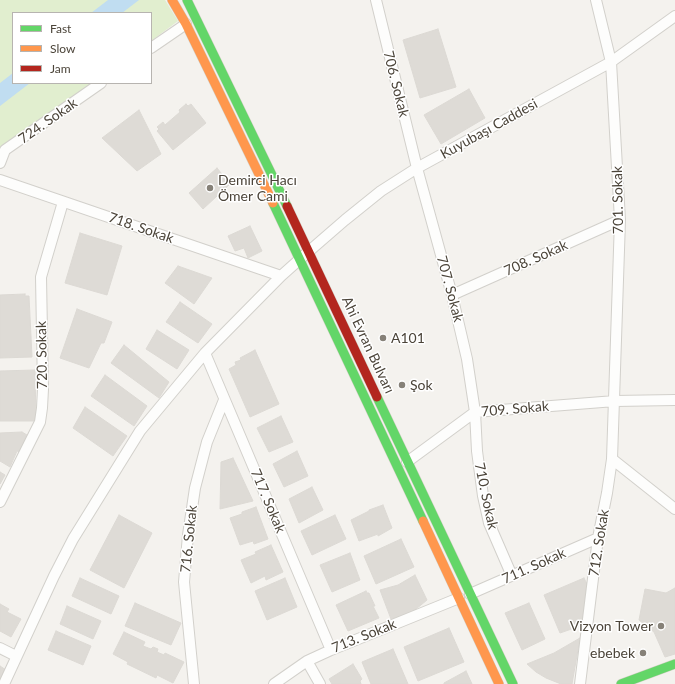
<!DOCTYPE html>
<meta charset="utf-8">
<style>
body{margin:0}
#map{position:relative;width:675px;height:684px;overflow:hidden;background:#f4f2ee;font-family:Lato,sans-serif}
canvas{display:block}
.legend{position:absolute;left:12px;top:12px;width:140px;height:72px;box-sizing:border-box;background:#fff;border:1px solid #b7b4b0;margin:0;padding:5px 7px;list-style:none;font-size:12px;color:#4b4439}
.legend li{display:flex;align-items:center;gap:8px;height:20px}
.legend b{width:20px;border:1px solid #b7b4b0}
</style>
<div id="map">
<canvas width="675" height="684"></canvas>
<ul class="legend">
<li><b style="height:5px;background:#63d668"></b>Fast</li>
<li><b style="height:5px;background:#ff974d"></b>Slow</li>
<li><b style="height:5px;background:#b3261e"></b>Jam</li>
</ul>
</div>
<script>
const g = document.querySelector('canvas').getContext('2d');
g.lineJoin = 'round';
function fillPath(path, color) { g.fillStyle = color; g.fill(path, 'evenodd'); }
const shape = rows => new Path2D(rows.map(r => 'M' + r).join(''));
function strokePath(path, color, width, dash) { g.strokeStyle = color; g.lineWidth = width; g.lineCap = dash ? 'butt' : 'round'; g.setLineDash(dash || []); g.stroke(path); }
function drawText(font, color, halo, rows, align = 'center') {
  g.font = font + ' Lato,sans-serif'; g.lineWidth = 3; g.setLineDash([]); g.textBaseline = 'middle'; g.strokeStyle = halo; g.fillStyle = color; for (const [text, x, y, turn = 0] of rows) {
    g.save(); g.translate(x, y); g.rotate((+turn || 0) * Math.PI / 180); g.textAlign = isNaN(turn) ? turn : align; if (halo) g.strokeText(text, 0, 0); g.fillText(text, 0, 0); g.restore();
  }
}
const green = shape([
 [0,0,165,0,178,21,151,41,151,13,13,13,13,83,92,83,0,150]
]);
const water = shape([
 [108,0,139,0,122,13,91,13],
 [13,73,13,83,30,83,0,106,0,83]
]);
const building = shape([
 [438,29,456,87,420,98,403,40,438,29],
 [469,89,485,118,441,144,424,115,469,89],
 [186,104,188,106,191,104,206,123,173,150,157,131,159,129,157,127,163,122,165,125,180,112,179,110,186,104],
 [139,110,161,154,137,171,102,138,139,110],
 [217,168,230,184,203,209,189,193,217,168],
 [250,226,262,251,248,258,244,248,235,251,228,236,250,226],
 [80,233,122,246,107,295,65,283,80,233],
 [178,266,212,278,194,304,165,283,178,266],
 [25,294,25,296,29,296,32,357,0,358,0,295,25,294],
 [180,302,212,324,198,343,166,322,180,302],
 [77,309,112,322,104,343,101,343,89,368,60,358,77,309],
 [157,330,189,350,177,369,146,349,157,330],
 [124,345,169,382,159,398,111,363,124,345],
 [255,350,279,404,250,417,229,369,236,365,235,362,241,360,240,358,255,350],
 [35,370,36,421,0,421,0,371,35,370],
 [105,375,147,406,134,426,91,396,105,375],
 [85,407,127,436,113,456,73,428,85,407],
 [281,416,293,442,269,452,257,428,281,416],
 [22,432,27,435,20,452,17,451,10,467,0,461,0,433,22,432],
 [297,451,308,476,284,487,273,464,297,451],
 [233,458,253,501,220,509,221,462,233,458],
 [0,472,5,475,0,484,0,472],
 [312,487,323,510,299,523,289,499,312,487],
 [383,505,392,528,378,536,378,534,359,541,351,520,369,511,369,510,383,505],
 [256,507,268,539,254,544,253,541,240,545,230,518,242,514,242,512,256,507],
 [119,515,152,533,124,588,90,570,119,515],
 [335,515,346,539,312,555,301,531,335,515],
 [401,539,414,567,376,584,364,556,401,539],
 [271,545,283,572,266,580,265,576,251,583,241,560,256,554,255,552,271,545],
 [350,553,360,580,332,592,320,565,350,553],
 [415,575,427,600,410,614,391,619,380,590,398,585,415,575],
 [80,578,119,596,111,614,72,596,80,578],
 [285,578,297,607,267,620,255,591,285,578],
 [584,578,589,588,583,625,560,633,544,595,584,578],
 [675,588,675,654,665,657,654,632,639,620,645,589,666,593,675,588],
 [366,591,367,593,369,593,375,606,373,606,379,618,348,631,336,605,366,591],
 [135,603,181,623,171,645,125,626,135,603],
 [529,603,545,639,522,650,505,613,529,603],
 [0,604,9,609,7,612,21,619,11,637,0,631,0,604],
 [67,606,101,621,93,639,60,624,67,606],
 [449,628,464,662,418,681,404,647,449,628],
 [56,631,91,646,83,665,48,650,56,631],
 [124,632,145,642,143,646,151,649,153,647,158,649,157,652,164,655,165,653,184,662,173,683,157,675,156,678,127,664,128,662,113,654,124,632],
 [580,638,572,684,561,684,546,678,536,672,527,664,554,653,580,638],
 [393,649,408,684,371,684,362,662,393,649],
 [353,664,362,679,360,681,361,684,332,684,329,679,353,664],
 [0,666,6,670,0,682,0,666],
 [466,671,472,684,444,684,444,683,466,671]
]);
const street = shape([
 [376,0,417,168,452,295,467,359,475,412,477,451,483,496,489,523,512,576],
 [151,48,186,24],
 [0,163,5,150,101,83],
 [0,180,281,276],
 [452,295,620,220],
 [205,353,331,650],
 [612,459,675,509],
 [407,462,475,412,615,401,675,400],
 [0,502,40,422,42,408,43,389,41,277,63,202],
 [470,594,598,538],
 [0,648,16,656],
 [307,661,320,684],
 [4,684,54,576,73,539,140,431,205,353,281,276,300,259,345,220,381,191,417,168,611,62,675,16],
 [194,684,184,582,188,535,195,488,207,442,224,400],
 [274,684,307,661,331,650,459,598],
 [580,684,598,538,607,493,612,459,620,220,611,62,596,0]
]);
const fast = shape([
 [187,0,287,206],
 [273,203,423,521],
 [377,397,513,684],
 [621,684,675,664]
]);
const slow = shape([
 [172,0,186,24,273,203],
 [423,521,499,684]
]);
const jam = shape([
 [287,206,377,397]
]);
const markers = [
 [210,188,4,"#868178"],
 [383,338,4,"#868178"],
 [402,385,4,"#868178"],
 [661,626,4,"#868178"],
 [643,653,4,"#868178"]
];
const streetNames = [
 ["706. Sokak",396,84,76],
 ["724. Sokak",48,121,-35],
 ["Kuyubaşı Caddesi",489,129,-29],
 ["701. Sokak",618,200,-91],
 ["718. Sokak",141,228,19],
 ["708. Sokak",536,258,-24],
 ["707. Sokak",450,289,75],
 ["Ahi Evran Bulvarı",368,345,65],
 ["720. Sokak",42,355,-91],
 ["709. Sokak",515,409,-5],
 ["710. Sokak",486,496,78],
 ["717. Sokak",268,501,67],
 ["716. Sokak",189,539,-84],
 ["712. Sokak",599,543,-81],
 ["711. Sokak",534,566,-24],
 ["713. Sokak",364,636,-22]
];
const poiNames = [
 ["Demirci Hacı",218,180],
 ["Ömer Cami",218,196],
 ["A101",391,338],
 ["Şok",410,385],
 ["Vizyon Tower",653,626,"right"],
 ["ebebek",635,653,"right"]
];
fillPath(green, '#e1eecf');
fillPath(water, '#c0ddf1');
fillPath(building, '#dedbd6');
strokePath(building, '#dcd9d4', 1);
strokePath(street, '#d2d0cb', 12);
strokePath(fast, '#d3cfc5', 10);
strokePath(slow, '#d3cfc5', 10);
strokePath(jam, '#d3cfc5', 10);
strokePath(street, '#fdfdfc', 10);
strokePath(fast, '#63d668', 9);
strokePath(slow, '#ff974d', 9);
strokePath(jam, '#b3261e', 9);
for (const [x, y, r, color] of markers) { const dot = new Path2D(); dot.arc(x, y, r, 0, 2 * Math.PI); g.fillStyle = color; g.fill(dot); strokePath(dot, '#fff', 1.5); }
drawText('14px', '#4b4439', '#fff', streetNames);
drawText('14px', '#4b4439', '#fff', poiNames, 'left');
</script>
